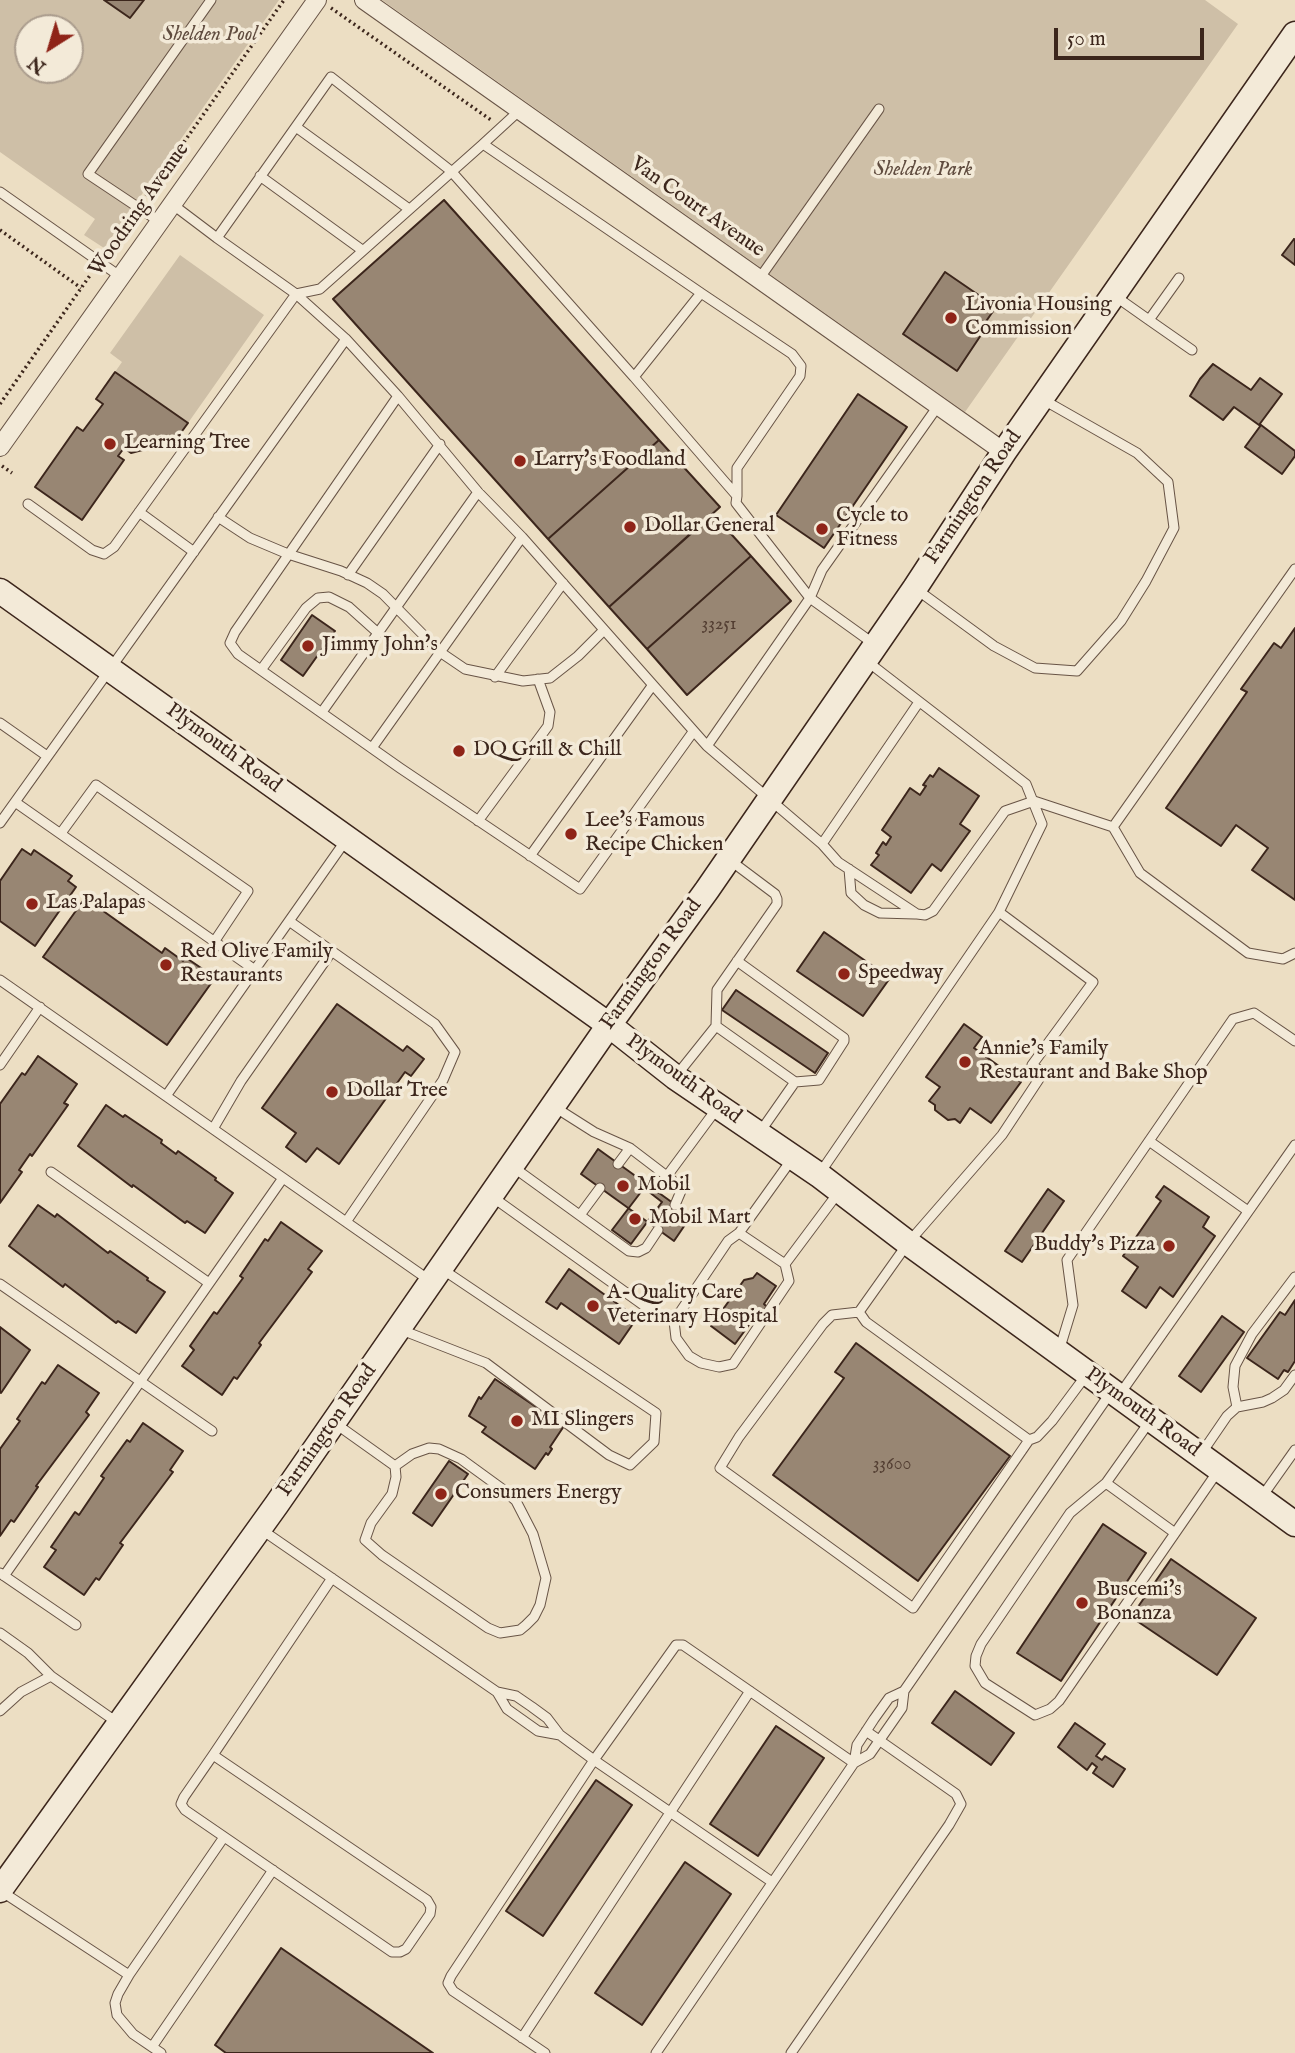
<!DOCTYPE html>
<meta charset="utf-8">
<style>
body{margin:0}
#map{position:relative;width:1295px;height:2053px;overflow:hidden;background:#ecdec3;font-family:"IM FELL English",serif}
canvas{display:block}
.north{position:absolute;left:14px;top:14px;width:70px;height:70px;box-sizing:border-box;background:#f3ead8;border:2px solid #aa9c8d;border-radius:50%;rotate:217deg;font-size:19px;font-weight:700;line-height:28px;text-align:center;color:#3c261c}
.north::after{content:'';display:block;margin:auto;width:24px;height:32px;background:#8f2418;clip-path:polygon(50% 0,100% 100%,50% 72%,0 100%)}
.scale{position:absolute;left:1054px;top:28px;width:150px;height:32px;box-sizing:border-box;border:4px solid #3c261c;border-top:0;padding-left:9px;font-size:21px;line-height:24px;white-space:nowrap;color:#3c261c;-webkit-text-stroke:5px #f3ead8;paint-order:stroke}
</style>
<div id="map">
<canvas width="1295" height="2053"></canvas>
<div class="north">N</div>
<div class="scale">50 m</div>
</div>
<script>
const g = document.querySelector('canvas').getContext('2d');
g.lineJoin = 'round';
function fillPath(path, color) { g.fillStyle = color; g.fill(path, 'evenodd'); }
const shape = rows => new Path2D(rows.map(r => 'M' + r).join(''));
function strokePath(path, color, width, dash) { g.strokeStyle = color; g.lineWidth = width; g.lineCap = dash ? 'butt' : 'round'; g.setLineDash(dash || []); g.stroke(path); }
function drawText(font, color, halo, rows, align = 'center') {
  g.font = font + ' "IM FELL English",serif'; g.lineWidth = 7; g.setLineDash([]); g.textBaseline = 'middle'; g.strokeStyle = halo; g.fillStyle = color; for (const [text, x, y, turn = 0] of rows) {
    g.save(); g.translate(x, y); g.rotate((+turn || 0) * Math.PI / 180); g.textAlign = isNaN(turn) ? turn : align; if (halo) g.strokeText(text, 0, 0); g.fillText(text, 0, 0); g.restore();
  }
}
const green = shape([
 [0,0,279,0,104,248,84,235,95,219,0,152],
 [28,28,70,28,70,70,28,70],
 [382,0,1205,0,1238,24,965,412],
 [180,255,264,315,188,423,115,372,122,362,110,353]
]);
const building = shape([
 [104,0,144,0,130,18,104,0],
 [444,200,659,440,548,539,333,299,444,200],
 [1294,239,1295,240,1295,265,1282,255,1294,239],
 [945,272,996,307,980,330,983,332,957,371,903,334,945,272],
 [1213,364,1251,390,1260,378,1282,394,1259,425,1234,407,1223,420,1190,396,1200,379,1213,364],
 [115,372,188,423,169,449,158,442,154,447,131,453,124,448,118,456,124,460,82,520,35,487,77,427,83,431,103,404,96,399,115,372],
 [858,394,907,427,824,548,776,515,858,394],
 [1261,425,1295,451,1295,456,1282,474,1245,447,1261,425],
 [659,440,720,507,609,607,548,539,659,440],
 [713,514,751,556,647,649,609,607,713,514],
 [751,556,791,601,687,695,647,649,751,556],
 [312,615,335,631,303,676,281,660,312,615],
 [1295,628,1295,900,1252,870,1268,848,1236,825,1221,846,1166,808,1247,692,1241,689,1274,643,1281,648,1295,628],
 [939,768,979,796,960,824,970,831,941,871,932,864,911,893,871,865,879,855,876,853,883,842,886,845,891,837,882,830,910,788,920,795,926,786,923,785,930,775,933,777,939,768],
 [22,849,31,855,34,850,72,876,68,881,76,887,35,946,0,921,0,881,22,849],
 [85,898,162,953,165,948,183,961,185,957,207,972,204,976,212,982,167,1045,43,957,85,898],
 [824,932,890,978,863,1016,797,971,824,932],
 [736,990,828,1053,815,1073,722,1010,736,990],
 [337,1004,403,1051,407,1046,424,1059,411,1076,405,1072,339,1164,317,1148,306,1162,286,1147,296,1133,262,1108,337,1004],
 [964,1024,982,1037,974,1048,1021,1082,991,1123,970,1108,960,1123,955,1119,948,1120,935,1110,935,1105,929,1101,940,1087,926,1077,964,1024],
 [38,1056,77,1084,64,1103,68,1105,32,1156,30,1154,19,1170,22,1172,0,1203,0,1104,22,1073,25,1075,38,1056],
 [106,1105,123,1117,125,1115,162,1140,161,1143,176,1154,178,1151,216,1178,215,1180,233,1193,205,1233,187,1221,185,1223,133,1185,132,1187,78,1146,106,1105],
 [598,1149,691,1216,674,1241,581,1174,598,1149],
 [1164,1186,1209,1217,1203,1227,1215,1236,1173,1297,1160,1287,1146,1308,1122,1291,1138,1267,1123,1256,1161,1201,1156,1197,1164,1186],
 [644,1188,662,1202,631,1244,612,1230,644,1188],
 [1048,1189,1064,1201,1022,1262,1005,1251,1048,1189],
 [38,1205,55,1217,57,1214,108,1253,110,1251,148,1278,147,1280,165,1292,136,1333,118,1321,116,1323,65,1284,63,1287,9,1246,38,1205],
 [281,1222,322,1251,308,1269,312,1272,259,1343,261,1345,237,1379,234,1377,222,1395,182,1366,194,1350,190,1346,214,1312,217,1314,243,1278,240,1276,265,1239,268,1241,281,1222],
 [569,1269,637,1318,619,1344,561,1303,557,1309,546,1302,569,1269],
 [757,1273,776,1286,764,1304,767,1307,760,1316,757,1314,735,1344,711,1326,744,1280,753,1278,757,1273],
 [1295,1300,1295,1361,1288,1372,1284,1370,1278,1379,1247,1358,1280,1312,1285,1315,1295,1300],
 [1222,1316,1244,1332,1201,1392,1179,1376,1222,1316],
 [0,1327,30,1350,1,1393,0,1392,0,1327],
 [856,1343,1010,1456,918,1581,773,1475,844,1378,835,1372,856,1343],
 [58,1365,99,1393,86,1412,89,1415,36,1486,38,1487,14,1522,11,1520,0,1536,0,1449,20,1421,17,1419,42,1382,45,1384,58,1365],
 [495,1379,564,1426,550,1447,552,1449,548,1455,546,1453,535,1469,482,1432,486,1427,469,1416,479,1397,481,1399,495,1379],
 [143,1423,183,1451,170,1470,173,1472,120,1543,123,1545,99,1580,96,1578,84,1595,44,1567,56,1550,51,1547,75,1512,79,1515,104,1478,101,1476,127,1440,130,1442,143,1423],
 [449,1461,468,1474,432,1526,413,1513,449,1461],
 [1103,1524,1146,1553,1061,1681,1017,1653,1103,1524],
 [1171,1559,1256,1618,1217,1675,1131,1617,1171,1559],
 [955,1691,1014,1733,991,1765,932,1723,955,1691],
 [1075,1723,1105,1744,1096,1756,1102,1760,1105,1756,1125,1769,1113,1787,1093,1773,1097,1767,1092,1763,1087,1770,1058,1747,1075,1723],
 [776,1726,824,1758,758,1856,710,1824,776,1726],
 [596,1780,632,1805,543,1936,506,1911,596,1780],
 [685,1862,731,1894,642,2025,595,1993,685,1862],
 [281,1948,433,2053,226,2053,215,2045,281,1948]
]);
const path = shape([
 [331,8,491,120],
 [146,196,284,0],
 [0,230,81,288],
 [108,250,130,219],
 [0,404,91,274],
 [2,466,12,473]
]);
const lane = shape([
 [296,127,409,209],
 [483,144,520,110],
 [260,176,362,250],
 [0,192,121,277],
 [172,204,217,238],
 [160,222,88,174,211,0],
 [759,279,879,109],
 [701,293,792,354,801,366,800,376,737,468,737,496],
 [1115,296,1149,320,1179,278],
 [1149,320,1192,350],
 [346,339,296,294,320,289,483,144,701,293,634,377,737,496,736,503,810,598,707,746],
 [398,396,235,632,230,643,238,654,400,768,580,889,693,732],
 [28,504,92,550,104,554,114,547,296,294,217,238,331,77,451,171,634,377],
 [139,512,194,552],
 [218,517,250,538,288,554,341,571,367,583,383,594,440,652,465,669,523,681,550,678,578,656,603,631],
 [348,575,440,444],
 [916,589,994,646,1035,668,1077,671,1121,621,1146,581,1174,528,1168,482,1137,453,1042,399],
 [874,644,810,598,822,570,938,406],
 [868,662,1026,784,1042,824,999,912],
 [261,670,306,608,318,598,329,597,349,607,378,633],
 [495,677,563,583],
 [322,712,478,492],
 [0,723,47,756],
 [372,748,522,537],
 [15,802,255,970],
 [478,821,548,726,550,712,538,679],
 [0,823,346,339,398,396,478,492,522,537,707,746,822,844,838,862,917,914,925,915,933,911,1005,811,1034,801,1113,827,1140,873,1248,953,1283,959,1295,953],
 [1113,827,1295,569],
 [61,833,96,785,248,891,214,942],
 [822,844,919,702],
 [530,856,652,686],
 [731,861,775,894,777,899,777,904,717,990,716,1026,795,1082,760,1132],
 [849,869,851,893,864,905,880,913,915,914],
 [289,921,435,1024,455,1052,443,1080,346,1222],
 [737,961,844,1038,844,1041,819,1080,795,1082],
 [0,980,429,1280],
 [0,1065,40,1007],
 [676,1076,716,1026],
 [166,1096,346,840],
 [553,1106,594,1132,630,1148,672,1180,681,1191,675,1205],
 [213,1129,241,1081,332,951],
 [1149,1141,1248,1211],
 [618,1164,630,1148],
 [513,1167,629,1251,638,1252,646,1248,658,1230],
 [51,1172,209,1283],
 [820,1173,999,912,1093,982,1032,1065,1043,1073,1002,1135,908,1243,859,1312,866,1322,1029,1440,1037,1437,1052,1421,1087,1374],
 [667,1176,718,1107],
 [491,1196,660,1317,674,1321],
 [580,1215,600,1188],
 [739,1233,785,1264,789,1281,733,1364,719,1367,701,1363,689,1356,676,1338,674,1321,728,1241,739,1233,792,1159],
 [785,1264,838,1193],
 [0,1284,212,1431],
 [859,1312,832,1315,823,1324,739,1437,720,1468,913,1608,1029,1440],
 [399,1329,486,1363,609,1455,630,1465,654,1442,656,1413,442,1269],
 [1059,1351,1073,1305,1067,1260,1233,1019,1254,1013,1295,1041],
 [1120,1394,1295,1145],
 [1237,1407,1233,1387,1235,1366,1252,1334,1295,1277],
 [1150,1421,1106,1483,1070,1513,981,1644,976,1656,975,1666,985,1683,1035,1715,1050,1709,1059,1701,1218,1471],
 [336,1424,395,1466,396,1477,392,1494,371,1523,365,1540,382,1555,488,1628,500,1633,520,1630,526,1625,534,1617,540,1605,546,1578,533,1534,516,1501,505,1491,461,1459,439,1449,429,1448,412,1454,395,1466],
 [1201,1454,1227,1416,1237,1407,1263,1402,1272,1398,1284,1390,1295,1375],
 [1106,1483,1175,1533],
 [1261,1498,1295,1450],
 [262,1530,497,1692],
 [0,1573,76,1625],
 [4,1576,283,1178],
 [0,1633,28,1653,51,1676,118,1723],
 [904,1691,902,1708,870,1754,854,1763,857,1745,874,1719,889,1698,904,1691,1111,1392],
 [0,1711,21,1692,51,1676],
 [213,1755,427,1900,431,1907,430,1914,406,1949,400,1952,392,1952,185,1810,181,1804,184,1797,213,1755,332,1578],
 [1,1891,129,1975,118,1994,115,2003,117,2015,133,2034,161,2053],
 [129,1975,224,1837],
 [522,2038,750,1691],
 [152,2047,273,1870],
 [545,2053,453,1991,448,1983,451,1976,594,1760,560,1735,547,1718,532,1707,516,1696,497,1692,507,1709,538,1731,560,1735],
 [656,2053,854,1763,683,1645,676,1645,594,1760,772,1882],
 [791,2053,949,1825,961,1804,956,1794,866,1731]
]);
const street = shape([
 [364,0,1004,452],
 [0,447,317,0]
]);
const secondary = shape([
 [0,591,609,1025,675,1077,819,1175,908,1243,1295,1524],
 [0,1890,277,1504,609,1025,707,890,915,588,1004,452,1295,34]
]);
const markers = [
 [951,318,7,"#8f2418"],
 [110,444,7,"#8f2418"],
 [520,461,7,"#8f2418"],
 [630,527,7,"#8f2418"],
 [822,529,7,"#8f2418"],
 [308,646,7,"#8f2418"],
 [459,751,7,"#8f2418"],
 [571,834,7,"#8f2418"],
 [32,904,7,"#8f2418"],
 [166,965,7,"#8f2418"],
 [844,974,7,"#8f2418"],
 [965,1062,7,"#8f2418"],
 [332,1092,7,"#8f2418"],
 [623,1186,7,"#8f2418"],
 [635,1219,7,"#8f2418"],
 [1169,1246,7,"#8f2418"],
 [593,1306,7,"#8f2418"],
 [517,1421,7,"#8f2418"],
 [441,1494,7,"#8f2418"],
 [1082,1603,7,"#8f2418"]
];
const numberNames = [
 ["33251",719,625],
 ["33600",892,1465]
];
const parkNames = [
 ["Shelden Pool",210,36],
 ["Shelden Park",923,171]
];
const streetNames = [
 ["Van Court Avenue",697,208,35],
 ["Woodring Avenue",140,210,-55],
 ["Farmington Road",974,498,-56],
 ["Plymouth Road",223,749,36],
 ["Farmington Road",652,965,-54],
 ["Plymouth Road",683,1080,36],
 ["Plymouth Road",1142,1413,36],
 ["Farmington Road",328,1431,-55]
];
const poiNames = [
 ["Livonia Housing",965,306],
 ["Commission",965,330],
 ["Learning Tree",124,444],
 ["Larry's Foodland",534,461],
 ["Cycle to",836,517],
 ["Fitness",836,541],
 ["Dollar General",644,527],
 ["Jimmy John's",322,646],
 ["DQ Grill & Chill",473,751],
 ["Lee's Famous",585,822],
 ["Recipe Chicken",585,846],
 ["Las Palapas",46,904],
 ["Red Olive Family",180,953],
 ["Restaurants",180,977],
 ["Speedway",858,974],
 ["Annie’s Family",979,1050],
 ["Restaurant and Bake Shop",979,1074],
 ["Dollar Tree",346,1092],
 ["Mobil",637,1186],
 ["Mobil Mart",649,1219],
 ["Buddy's Pizza",1155,1246,"right"],
 ["A-Quality Care",607,1294],
 ["Veterinary Hospital",607,1318],
 ["MI Slingers",531,1421],
 ["Consumers Energy",455,1494],
 ["Buscemi's",1096,1591],
 ["Bonanza",1096,1615]
];
fillPath(green, '#cebfa7');
fillPath(building, '#988673');
strokePath(building, '#3c261c', 2);
strokePath(lane, '#685446', 11);
strokePath(street, '#685446', 20);
strokePath(secondary, '#3c261c', 27);
strokePath(path, '#3c261c', 3.5, [2, 3.5]);
strokePath(lane, '#f3ead8', 9);
strokePath(street, '#f3ead8', 18);
strokePath(secondary, '#f3ead8', 24);
for (const [x, y, r, color] of markers) { const dot = new Path2D(); dot.arc(x, y, r, 0, 2 * Math.PI); g.fillStyle = color; g.fill(dot); strokePath(dot, '#f3ead8', 2.5); }
drawText('18px', '#533e32', null, numberNames);
drawText('italic 21px', '#604c3f', '#f3ead8', parkNames);
drawText('21px', '#3c261c', '#f3ead8', streetNames);
drawText('21px', '#3c261c', '#f3ead8', poiNames, 'left');
</script>
